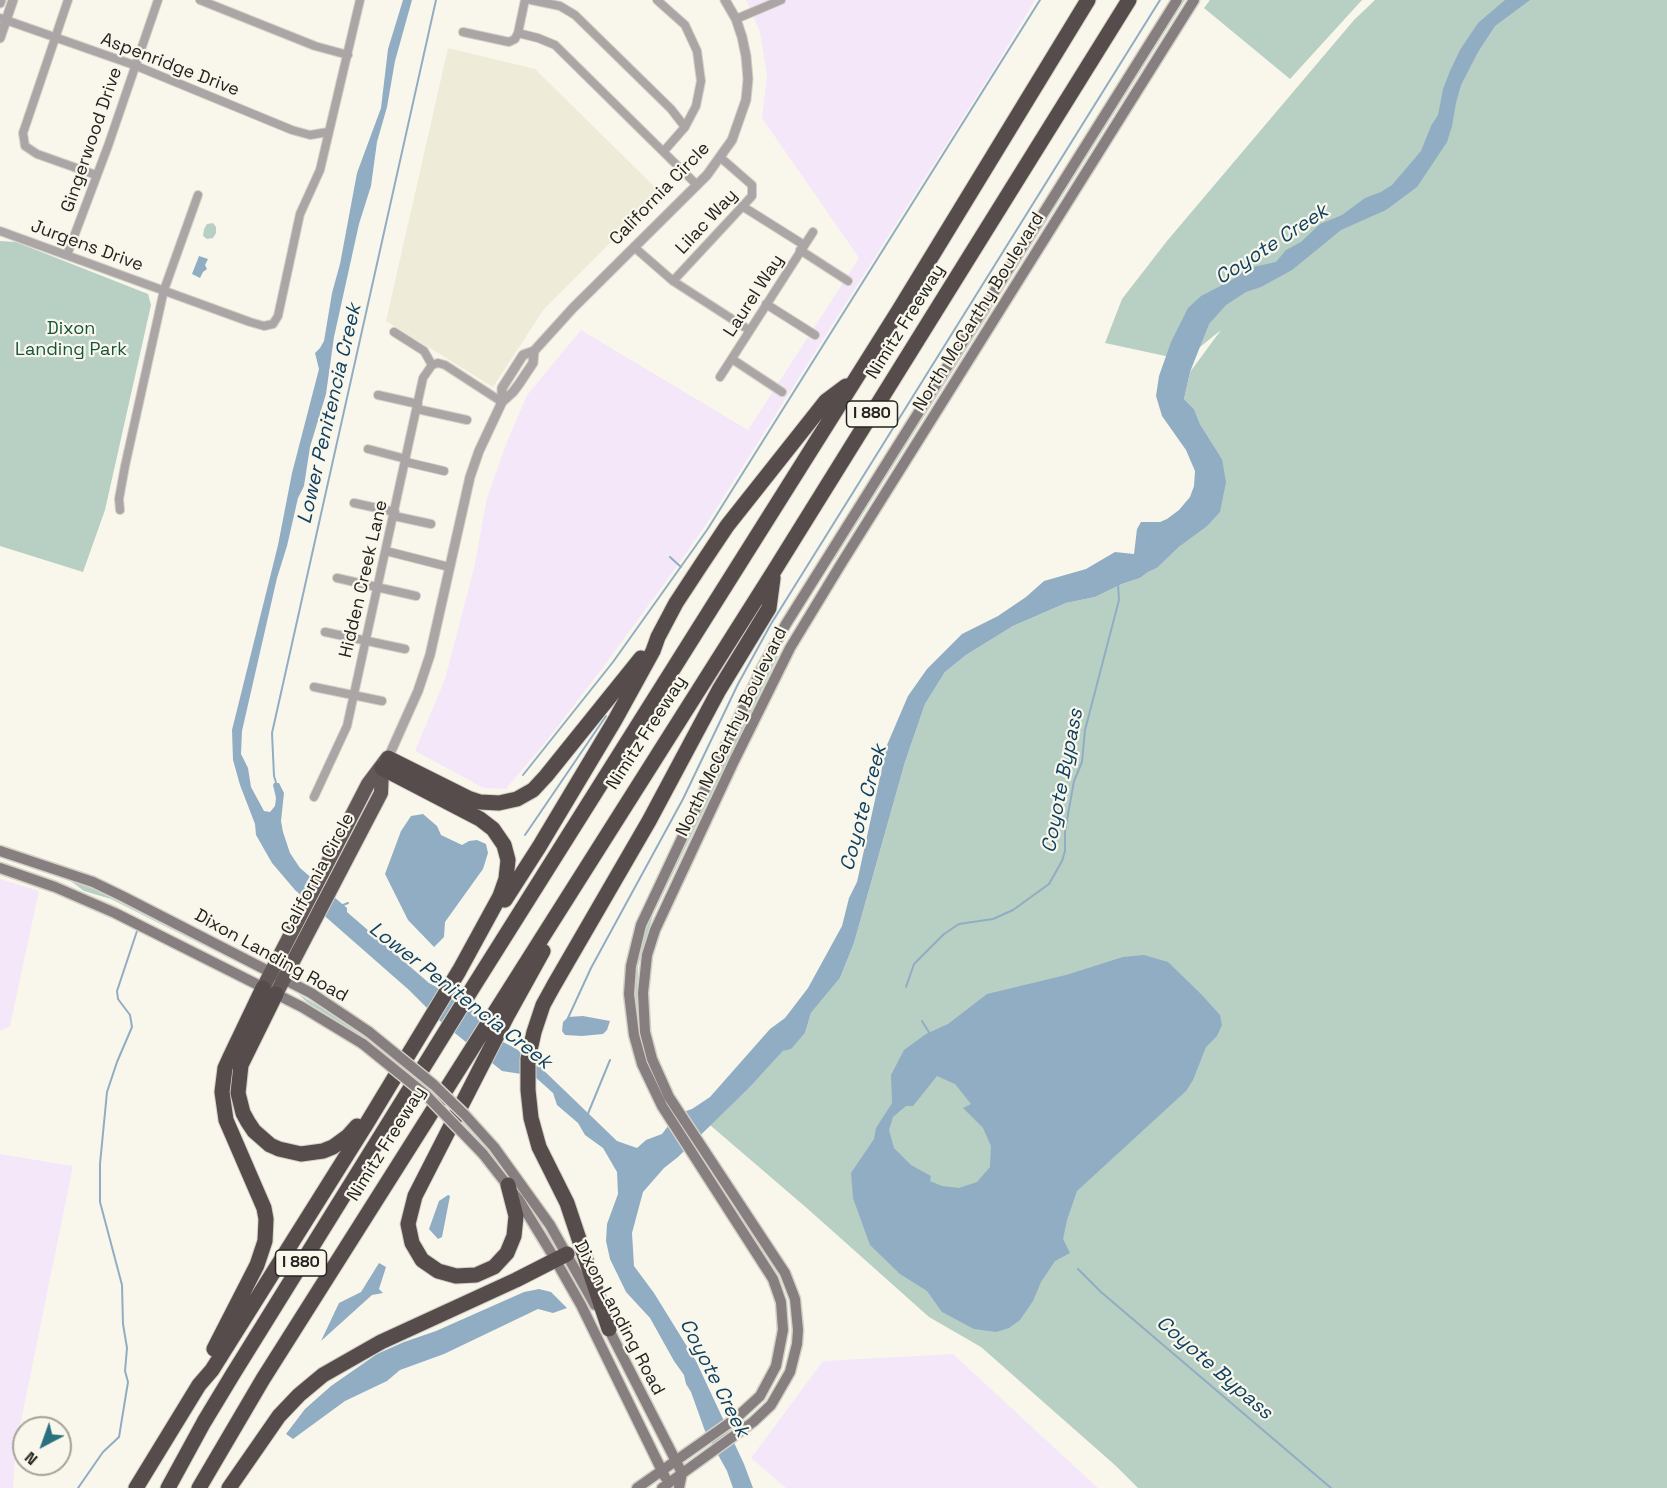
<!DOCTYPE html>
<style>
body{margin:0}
#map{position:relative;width:1667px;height:1488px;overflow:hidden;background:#f9f7ec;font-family:"Space Grotesk",sans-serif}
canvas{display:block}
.north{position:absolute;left:12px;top:1416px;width:60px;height:60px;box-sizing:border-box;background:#f9f7ec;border:2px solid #a4a29a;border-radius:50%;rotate:221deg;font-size:16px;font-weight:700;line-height:24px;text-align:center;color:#24231f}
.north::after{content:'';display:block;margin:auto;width:21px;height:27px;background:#2b707f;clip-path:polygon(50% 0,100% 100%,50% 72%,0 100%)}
</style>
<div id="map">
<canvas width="1667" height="1488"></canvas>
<div class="north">N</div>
</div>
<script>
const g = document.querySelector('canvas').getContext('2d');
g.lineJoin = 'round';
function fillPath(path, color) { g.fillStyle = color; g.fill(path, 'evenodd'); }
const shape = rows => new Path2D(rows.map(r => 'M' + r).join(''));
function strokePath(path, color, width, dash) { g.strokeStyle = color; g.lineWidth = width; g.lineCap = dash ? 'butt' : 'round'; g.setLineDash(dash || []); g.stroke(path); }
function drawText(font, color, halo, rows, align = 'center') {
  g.font = font + ' "Space Grotesk",sans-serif'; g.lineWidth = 4.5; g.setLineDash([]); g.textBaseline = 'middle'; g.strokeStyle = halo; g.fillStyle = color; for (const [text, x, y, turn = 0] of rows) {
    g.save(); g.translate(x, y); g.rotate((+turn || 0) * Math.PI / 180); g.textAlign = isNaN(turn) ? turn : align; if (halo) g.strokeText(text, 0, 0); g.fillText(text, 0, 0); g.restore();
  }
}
const built = shape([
 [448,48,535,69,663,195,648,210,639,214,544,309,493,387,386,321]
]);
const industrial = shape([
 [746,0,1035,0,997,64,709,520,675,569,604,666,545,743,506,789,484,788,415,751,445,679,474,568,487,498,506,444,527,395,581,330,748,430,859,258,762,118,767,76,760,32],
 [0,879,39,891,10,1026,0,1031],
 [0,1154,73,1166,16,1446,13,1488,0,1488],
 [953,1354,1098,1488,786,1488,751,1458,823,1361]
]);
const green = shape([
 [1179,0,1185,0,1005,287,1041,229,1053,203],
 [1210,0,1362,0,1290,79,1204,8],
 [1375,0,1667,0,1667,1488,1138,1488,1116,1466,981,1347,929,1317,809,1210,710,1125,751,1086,783,1051,791,1048,805,1033,811,1013,840,978,854,943,905,762,925,704,945,672,966,655,1013,626,1066,603,1095,597,1122,584,1140,578,1148,572,1157,568,1180,546,1222,459,1200,424,1194,409,1184,399,1190,372,1221,330,1184,360,1105,343,1122,299,1167,241,1354,20],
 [213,223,216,227,216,233,213,238,207,239,203,236,204,229,207,224],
 [0,241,16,242,148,294,151,305,105,510,83,572,0,546],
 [989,309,991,310,834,560,831,559],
 [773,654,778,656,653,915,638,966,637,1020,645,1058,663,1099,707,1165,705,1165,661,1097,643,1057,633,1010,634,964,640,938,649,912],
 [68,879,96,890,242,965,111,899,84,891],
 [298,994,322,1008,379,1047,416,1076,438,1096,469,1127,495,1156,518,1186,541,1221,495,1157,442,1101,403,1066,373,1043,308,1003]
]);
const water = shape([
 [403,0,412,0,395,61,387,107,377,142,371,186,359,224,334,337,326,394,310,447,304,486,298,498,287,546,277,578,242,731,241,754,248,768,251,787,264,811,270,812,275,806,276,798,273,785,274,783,279,783,284,793,281,821,283,832,290,853,300,868,347,908,347,912,429,983,464,1002,474,1012,485,1027,501,1041,515,1048,536,1063,617,1141,637,1148,646,1140,662,1134,677,1114,692,1109,710,1097,770,1029,785,1018,808,988,842,926,849,898,857,882,887,745,908,696,927,669,962,634,998,616,1026,597,1044,581,1086,569,1115,552,1134,554,1137,529,1141,522,1160,522,1167,519,1179,510,1190,497,1194,486,1195,471,1186,450,1162,416,1156,396,1159,376,1171,342,1188,308,1201,296,1232,280,1248,268,1276,262,1286,250,1301,242,1320,224,1342,215,1365,198,1381,192,1392,185,1421,151,1431,126,1438,115,1443,89,1450,71,1460,50,1478,23,1505,0,1530,0,1495,26,1478,52,1461,85,1456,103,1452,126,1447,142,1417,187,1386,210,1341,230,1292,270,1261,287,1246,292,1226,305,1209,324,1190,372,1184,399,1194,409,1200,424,1222,459,1226,482,1220,512,1207,526,1180,546,1157,568,1148,572,1140,578,1122,584,1095,597,1066,603,1013,626,966,655,945,672,925,704,905,762,854,943,840,978,811,1013,805,1033,791,1049,783,1051,751,1086,678,1157,664,1168,643,1192,632,1233,634,1266,654,1293,696,1361,744,1464,753,1488,733,1488,727,1471,705,1431,691,1392,686,1384,684,1375,674,1361,650,1318,626,1292,610,1259,606,1241,607,1224,618,1194,617,1172,603,1148,585,1135,578,1123,557,1105,553,1093,534,1076,502,1071,441,1022,409,990,295,890,272,863,256,835,255,824,240,785,233,760,232,730,278,545,292,473,319,369,315,353,320,348,324,341,332,293,340,264,357,173,381,108,388,49],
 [199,256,208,259,205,265,207,269,203,272,200,278,192,274],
 [423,814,437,826,441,835,462,845,469,841,477,840,486,844,488,853,483,869,445,922,444,937,434,947,408,920,385,874,401,831,411,816],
 [1144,955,1168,962,1200,993,1220,1015,1222,1025,1217,1036,1206,1047,1193,1080,1186,1091,1077,1191,1067,1220,1063,1239,1070,1253,1055,1261,1041,1282,1033,1301,1020,1320,1009,1328,996,1332,974,1329,942,1312,927,1291,900,1274,870,1245,853,1198,851,1173,874,1139,876,1128,892,1103,891,1075,904,1050,926,1034,948,1024,987,994,1066,975,1123,957],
 [937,1076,955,1084,971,1104,963,1108,983,1128,991,1146,990,1167,977,1182,959,1188,942,1186,930,1181,931,1176,911,1165,894,1148,889,1130,893,1117,906,1106,913,1106],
 [583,1016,610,1021,607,1030,603,1034,582,1036,565,1035,562,1031,563,1022,568,1017],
 [448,1195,450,1196,442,1237,438,1239,429,1229,439,1201],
 [379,1263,386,1267,379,1289,383,1293,372,1295,321,1341,339,1303,361,1292],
 [539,1289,551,1292,567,1308,553,1313,538,1309,444,1354,400,1370,387,1381,345,1401,293,1439,286,1434,305,1409,331,1386,377,1354,404,1342,436,1331,524,1292]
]);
const stream = shape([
 [670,557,681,567],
 [523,775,613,662,707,530,1040,0],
 [277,786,274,776,272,733,436,0],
 [525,835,606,716],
 [343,905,348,903],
 [906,987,914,964,944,934,959,924,993,919,1013,910,1049,884,1062,861,1065,851,1065,831,1074,781,1082,762,1085,730,1119,600,1118,585],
 [568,1018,591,968,683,799,738,684,771,624,1160,0],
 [922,1021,930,1034],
 [587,1116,610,1060],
 [1078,1269,1101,1292,1331,1488],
 [78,1488,103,1452,119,1437,128,1382,125,1371,127,1348,123,1324,122,1285,100,1202,100,1164,107,1092,117,1062,132,1027,130,1015,118,999,117,991,137,931]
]);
const minor = shape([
 [68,0,23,133,25,146,37,154,96,175],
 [200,0,315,46,348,55],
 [531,0,560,6,575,15,671,109,685,127],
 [657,0,685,25,697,51,701,81,696,106,685,127,664,151],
 [0,18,134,65,292,130,310,135,328,132],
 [736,19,781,0],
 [463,32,509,42,515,39,518,33,525,0],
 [518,33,538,38,555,45,697,185],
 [742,206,804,245],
 [0,231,250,322,264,326,273,324,278,316,300,214,320,170,360,0],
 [634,247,673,281,749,330],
 [800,250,848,281],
 [67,255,108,146,158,0],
 [673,281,752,196,752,185,721,158],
 [766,304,815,335],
 [394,332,424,351,432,365,438,363,445,365,502,402],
 [732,359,782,392],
 [720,377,813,232],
 [378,395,418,404],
 [417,409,467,420],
 [368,449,406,459],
 [406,462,444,471],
 [354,503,395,512],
 [120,510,119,499,125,466,164,290,198,195],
 [394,516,431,524],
 [386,551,449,567],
 [337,578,416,596],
 [325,632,405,649],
 [314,687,382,701],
 [314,797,347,726,423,378,432,365]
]);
const tertiary = shape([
 [0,3,1,0],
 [0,38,13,0],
 [502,402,513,392,519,384,533,363,534,351],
 [388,758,418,691,430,655,470,477,479,451,502,402,502,388,523,355,534,351,573,308,707,175,732,140,746,100,748,79,746,56,742,37,736,19,725,0]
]);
const secondary = shape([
 [0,851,93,882,122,896,311,993,369,1032],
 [0,868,55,887,115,913,302,1007,363,1044],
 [494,1147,550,1225,595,1305],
 [483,1154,519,1200,552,1254,581,1305,665,1477],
 [606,1324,682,1473,679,1488],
 [637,1488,735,1419,760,1396,776,1366,783,1330,781,1302,773,1279,662,1106,642,1064,634,1035,629,994,631,966,641,925,763,666,786,624,1177,0],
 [662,1488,753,1422,771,1405,790,1372,797,1344,798,1330,795,1299,785,1273,669,1097,652,1059,645,1032,643,993,647,955,655,930,734,761,790,648,841,564,1194,0]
]);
const trunk = shape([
 [263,988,368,784,386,760],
 [276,994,381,793,382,768]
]);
const motorway = shape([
 [388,758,468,798,480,802,499,803,517,799,533,790,546,776,641,658],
 [505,900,539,847,615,720,653,651,658,637,676,603,701,565,727,526,826,401,846,386],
 [276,994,241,1065,238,1093,243,1113,248,1122,254,1131,270,1145,279,1149,301,1154,323,1151,333,1147,348,1136,357,1126],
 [508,1185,516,1216,514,1236,507,1253,494,1267,476,1275,456,1276,438,1271,422,1260,412,1243,408,1224,415,1196,507,1016,543,951],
 [609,1329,567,1203,539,1147,531,1118,528,1090,528,1059,534,1032,543,1005,554,985,649,821,719,690,769,608,773,578],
 [214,1349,257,1265,265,1241,266,1219,264,1208,226,1120,222,1092,225,1068,230,1057,263,988],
 [136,1488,199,1385,212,1370,367,1123,459,971,500,896,506,879,508,860,504,845,493,829,480,819,382,768],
 [168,1488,204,1422,233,1374,475,984,899,310,1088,0],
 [199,1488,263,1379,774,571,1129,0],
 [229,1488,279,1416,299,1395,323,1375,381,1342,516,1280,567,1254]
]);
const secondaryBridge = shape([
 [369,1032,434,1085,465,1115,494,1147],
 [363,1044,426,1095,483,1154]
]);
const shields = [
 [872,414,51],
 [301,1263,51]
];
const shieldNames = [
 ["I 880",872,414],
 ["I 880",301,1263]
];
const streetNames = [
 ["Aspenridge Drive",170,65,21],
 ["Gingerwood Drive",92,140,-71],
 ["California Circle",660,194,-46],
 ["Lilac Way",707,222,-47],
 ["Jurgens Drive",87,246,20],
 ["Laurel Way",754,296,-57],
 ["North McCarthy Boulevard",979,312,-58],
 ["Nimitz Freeway",906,322,-58],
 ["Hidden Creek Lane",364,579,-77],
 ["North McCarthy Boulevard",732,732,-64],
 ["Nimitz Freeway",647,733,-57],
 ["California Circle",318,874,-62],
 ["Dixon Landing Road",271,956,29],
 ["Nimitz Freeway",387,1144,-58],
 ["Dixon Landing Road",619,1318,62]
];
const parkNames = [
 ["Dixon",71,329],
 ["Landing Park",71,350]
];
const waterNames = [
 ["Coyote Creek",1272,245,-33],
 ["Lower Penitencia Creek",330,414,-77],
 ["Coyote Bypass",1063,781,-79],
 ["Coyote Creek",864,808,-75],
 ["Lower Penitencia Creek",460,996,38],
 ["Coyote Bypass",1214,1368,41],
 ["Coyote Creek",714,1378,63]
];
fillPath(built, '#efebd9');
fillPath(industrial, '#f5e7fa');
fillPath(green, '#b8cfc3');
fillPath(water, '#91adc3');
strokePath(stream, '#91adc3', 2);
strokePath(minor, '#d3d1c7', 10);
strokePath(tertiary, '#d3d1c7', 11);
strokePath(secondary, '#d3d1c7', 13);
strokePath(trunk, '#d3d1c7', 16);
strokePath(motorway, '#d3d1c7', 17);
strokePath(minor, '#aba6a5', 8);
strokePath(tertiary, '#aba6a5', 9);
strokePath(secondary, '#877f7f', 10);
strokePath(trunk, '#625858', 14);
strokePath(motorway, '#574c4c', 15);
strokePath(secondaryBridge, '#d3d1c7', 13, []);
strokePath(secondaryBridge, '#877f7f', 10);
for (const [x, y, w] of shields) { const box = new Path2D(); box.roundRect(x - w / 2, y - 13, w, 26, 4.5); g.fillStyle = '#f9f7ec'; g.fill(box); strokePath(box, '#24231f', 1.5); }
drawText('bold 16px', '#24231f', null, shieldNames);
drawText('18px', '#24231f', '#f9f7ec', streetNames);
drawText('18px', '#15543c', '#f9f7ec', parkNames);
drawText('italic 20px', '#104060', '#f9f7ec', waterNames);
</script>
